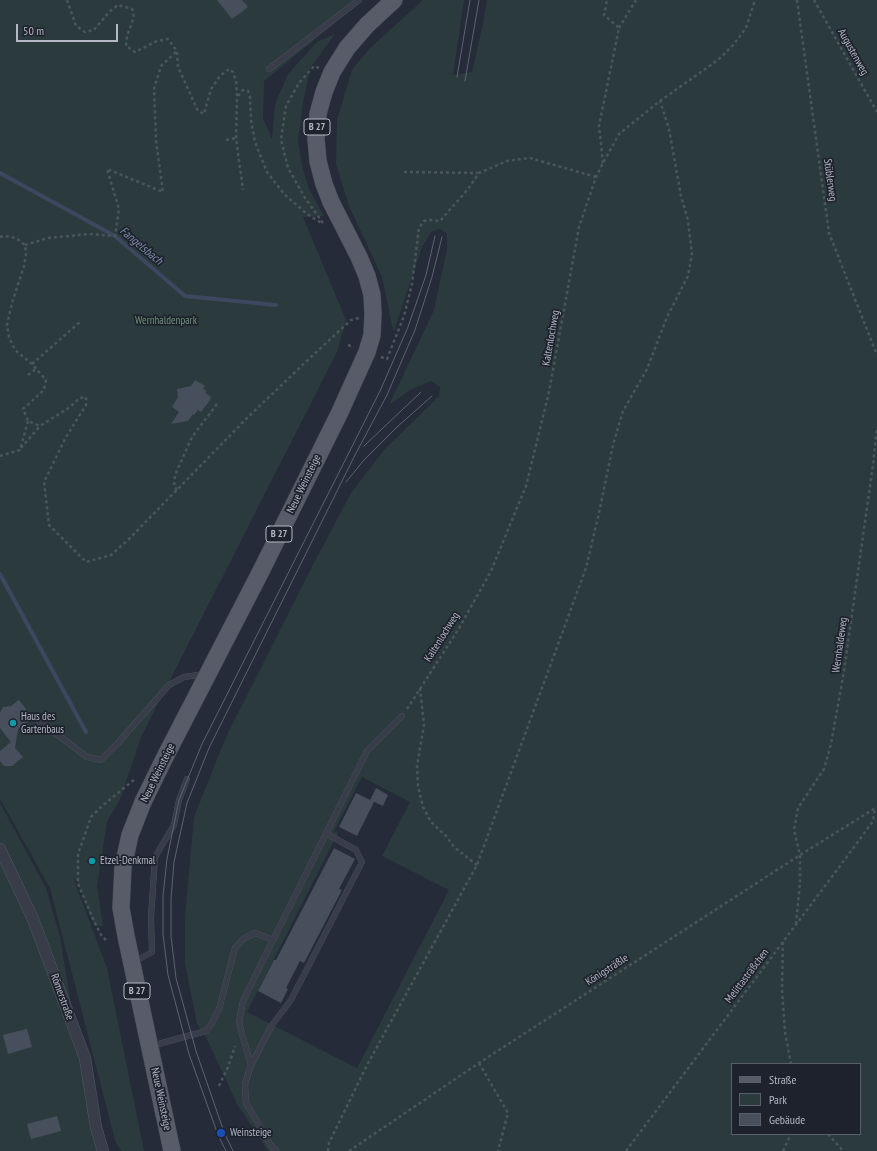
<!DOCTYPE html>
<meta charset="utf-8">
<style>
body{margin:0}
#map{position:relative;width:877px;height:1151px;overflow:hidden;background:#252b38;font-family:"PT Sans Narrow",sans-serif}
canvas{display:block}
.legend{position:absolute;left:731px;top:1063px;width:130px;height:72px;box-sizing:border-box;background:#1e222d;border:1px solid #5a5e69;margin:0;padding:5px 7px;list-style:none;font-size:12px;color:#b4b8c4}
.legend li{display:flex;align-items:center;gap:8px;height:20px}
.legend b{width:20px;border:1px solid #5a5e69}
.scale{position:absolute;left:16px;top:24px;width:102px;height:18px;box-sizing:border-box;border:2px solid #b4b8c4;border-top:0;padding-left:5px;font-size:12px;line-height:14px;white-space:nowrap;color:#b4b8c4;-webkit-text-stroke:3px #1e222d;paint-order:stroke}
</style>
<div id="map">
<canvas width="877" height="1151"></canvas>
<ul class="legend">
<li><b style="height:5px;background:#575c68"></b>Straße</li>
<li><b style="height:11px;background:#2b3b3d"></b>Park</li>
<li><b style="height:11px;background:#474e5c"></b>Gebäude</li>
</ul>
<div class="scale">50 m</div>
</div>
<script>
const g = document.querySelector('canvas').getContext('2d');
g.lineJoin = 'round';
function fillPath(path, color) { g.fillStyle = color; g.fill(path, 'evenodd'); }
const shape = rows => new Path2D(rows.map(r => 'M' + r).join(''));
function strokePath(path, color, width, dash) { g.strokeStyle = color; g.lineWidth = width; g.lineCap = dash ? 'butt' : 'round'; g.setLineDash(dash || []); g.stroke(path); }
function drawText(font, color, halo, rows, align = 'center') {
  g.font = font + ' "PT Sans Narrow",sans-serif'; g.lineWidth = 3.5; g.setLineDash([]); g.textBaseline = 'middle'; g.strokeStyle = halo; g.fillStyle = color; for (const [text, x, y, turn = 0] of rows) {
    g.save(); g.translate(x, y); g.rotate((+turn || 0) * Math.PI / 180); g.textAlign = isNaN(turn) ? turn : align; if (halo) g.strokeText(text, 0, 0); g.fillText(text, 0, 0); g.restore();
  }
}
const green = shape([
 [0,0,363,0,264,81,263,118,272,139,275,104,288,74,317,42,335,34,310,68,303,103,298,141,302,166,309,189,324,216,303,217,346,320,337,352,141,737,121,797,107,822,97,886,103,926,94,926,78,884,73,877,107,968,144,1151,121,1151,115,1140,50,888,0,799],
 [423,0,464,0,453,75,472,72,483,23,487,0,877,0,877,1151,268,1151,237,1104,206,1037,197,1024,185,963,185,917,194,817,226,737,304,582,351,493,384,450,439,396,440,387,431,381,410,390,389,405,434,310,447,249,447,234,440,229,431,232,422,247,394,331,392,325,382,277,349,206,336,164,337,120,352,70,370,48],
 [362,777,410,802,382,856,449,890,357,1068,247,1012,338,833,334,831],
 [732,1064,860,1064,860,1134,732,1134],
 [0,803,46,888,60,937,81,1066,100,1151,0,1151]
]);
const stream = shape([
 [0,173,115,236,185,296,276,305],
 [0,574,86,732]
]);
const building = shape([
 [217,0,242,0,248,7,232,19],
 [195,380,205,386,203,389,207,391,205,393,211,397,210,400,201,412,198,410,194,415,193,414,188,421,171,424,179,412,172,407,178,397,177,389,191,386],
 [19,700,33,718,18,729,15,748,23,757,12,766,4,766,0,761,0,751,11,742,0,728,0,713,3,707,11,706],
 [376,788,388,795,383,806,370,800],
 [356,793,374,802,357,836,339,827],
 [334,848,355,859,339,889,342,890,304,963,300,961,286,988,288,989,281,1003,258,991,274,960,276,960],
 [27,1029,32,1047,8,1054,3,1035],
 [57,1116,61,1131,31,1139,27,1124]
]);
const path = shape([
 [67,0,76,26,85,32,94,30,109,12,118,5,132,9,134,17,127,36,126,46,135,52,157,41,168,39,177,51,178,67,198,111,204,114,211,89,220,76,229,69,233,72,236,81,237,96,236,138,243,190],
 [797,0,829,233,877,355],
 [814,0,877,112],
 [619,28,636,0],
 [319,68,314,66,299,83,286,106,281,139,288,168,305,198,323,223],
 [238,96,243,90,248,91,250,97,251,120,255,142,267,172,284,194,307,214,323,224],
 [226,140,236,138],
 [603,163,599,126,619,28,604,15,607,0],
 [404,172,478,173],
 [0,237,4,236,16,238,25,245,26,255,24,266,12,303,7,325,9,337,15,350,32,364,46,380,44,390,23,409,28,421,40,426,70,407,80,398,86,397,86,405,66,437,44,482,49,525,86,562,111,555,128,540,248,417,311,357,351,320,359,318],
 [25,245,48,238,89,234,115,236,119,209,107,169,163,192,156,141,154,89,161,66,177,51],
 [348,345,354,347],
 [381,357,387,359,404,316,412,284,419,228,424,221,430,220,440,221,468,189,479,173,507,161,530,158,596,177],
 [32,364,80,322],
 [28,375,37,368],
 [21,448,40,426],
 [0,456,20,450,28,421],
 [177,490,174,486,175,475,192,437,217,404],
 [420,688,424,725,417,766,418,786,423,807,431,822,447,837,454,847,477,865],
 [407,709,458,630,491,571,526,486,549,392,579,227,596,177,603,163,619,134,660,101,718,60,734,44,746,28,755,0],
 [796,924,800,883,800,855,794,830,798,808,824,769,831,744,844,671,873,465,877,427],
 [106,940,101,935,94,921,78,884,78,854,91,817,102,806,135,779],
 [783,942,782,990,785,1032,791,1064],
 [479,1063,508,1113,498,1151],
 [219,1086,228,1067,235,1046],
 [828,1134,843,1151],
 [328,1151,329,1143,366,1067,477,865,586,568,599,513,613,445,623,411,647,369,667,317,688,276,692,254,688,220,681,196,669,129,660,101],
 [349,1151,479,1063,800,855,877,807],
 [626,1151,849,854,873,821,875,808],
 [783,1151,791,1134]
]);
const lane = shape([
 [269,69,359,0],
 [38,720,87,757,101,760,117,744,169,685,184,677,205,674],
 [273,940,243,1001,239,1022,242,1034,251,1065,245,1084,246,1103,270,1144,276,1151],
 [134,962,152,952,151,917,155,857,174,825,179,800,187,779],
 [151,1046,206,1031,212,1023,219,1009,235,948,243,939,255,933,273,940,367,751,402,716],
 [251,1065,272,1025,291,1000,362,862,356,850,327,834]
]);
const street = shape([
 [0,849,33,919,85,1058,96,1127,103,1151]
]);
const primary = shape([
 [172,1151,126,936,121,908,123,867,130,835,143,802,165,757,261,571,339,414,367,352,372,335,373,314,372,295,367,276,359,257,331,202,324,184,318,161,316,139,318,114,324,92,332,72,347,48,367,25,394,0]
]);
const tram = shape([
 [457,77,470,0],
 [465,81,479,0],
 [364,446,421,392],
 [346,482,364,460,397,427,432,396],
 [226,1151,218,1135,189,1054,168,975,163,934,163,896,167,859,179,800,202,744,380,391,408,327,426,275,435,236],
 [233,1151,224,1132,196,1051,176,978,171,936,171,899,174,862,187,803,209,748,354,457,387,395,415,330,432,277,442,237]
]);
const markers = [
 [13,723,4,"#0f9aa8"],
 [92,861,4,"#0f9aa8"],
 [221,1133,5,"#1a4fb4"]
];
const shields = [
 [317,127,26],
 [279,534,26],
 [137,991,26]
];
const shieldNames = [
 ["B 27",317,127],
 ["B 27",279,534],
 ["B 27",137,991]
];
const streetNames = [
 ["Augustenweg",853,52,61],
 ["Stüblerweg",830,180,82],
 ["Kaltenlochweg",551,338,-80],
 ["Neue Weinsteige",304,484,-64],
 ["Kaltenlochweg",442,637,-58],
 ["Wernhaldeweg",840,645,-82],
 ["Neue Weinsteige",158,773,-64],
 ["Königsträßle",607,970,-33],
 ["Melittasträßchen",747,976,-53],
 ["Römerstraße",62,997,70],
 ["Neue Weinsteige",161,1099,78]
];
const parkNames = [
 ["Wernhaldenpark",166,321]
];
const poiNames = [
 ["Haus des",21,717],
 ["Gartenbaus",21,730],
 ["Etzel-Denkmal",100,861],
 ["Weinsteige",230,1133]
];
const waterNames = [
 ["Fangelsbach",141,246,40]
];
fillPath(green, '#2b3b3d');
strokePath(stream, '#3d475f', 4);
fillPath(building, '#474e5c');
strokePath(lane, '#545863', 6);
strokePath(street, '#545863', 12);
strokePath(primary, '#424651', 18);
strokePath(path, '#49565a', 2.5, [3, 3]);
strokePath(lane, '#383d49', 5.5);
strokePath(street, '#383d49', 11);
strokePath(primary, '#575c68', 17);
strokePath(tram, '#5d6371', 1);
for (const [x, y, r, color] of markers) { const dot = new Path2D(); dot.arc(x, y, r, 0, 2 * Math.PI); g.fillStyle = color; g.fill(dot); strokePath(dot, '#1e222d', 1.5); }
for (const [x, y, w] of shields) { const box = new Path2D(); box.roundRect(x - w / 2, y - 8, w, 16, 3); g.fillStyle = '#1e222d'; g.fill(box); strokePath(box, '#b4b8c4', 1); }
drawText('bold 10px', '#b4b8c4', null, shieldNames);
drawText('11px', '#b4b8c4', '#1e222d', streetNames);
drawText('11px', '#6e927a', '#1e222d', parkNames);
drawText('11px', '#b4b8c4', '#1e222d', poiNames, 'left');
drawText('italic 12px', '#7f8ca9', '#1e222d', waterNames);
</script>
